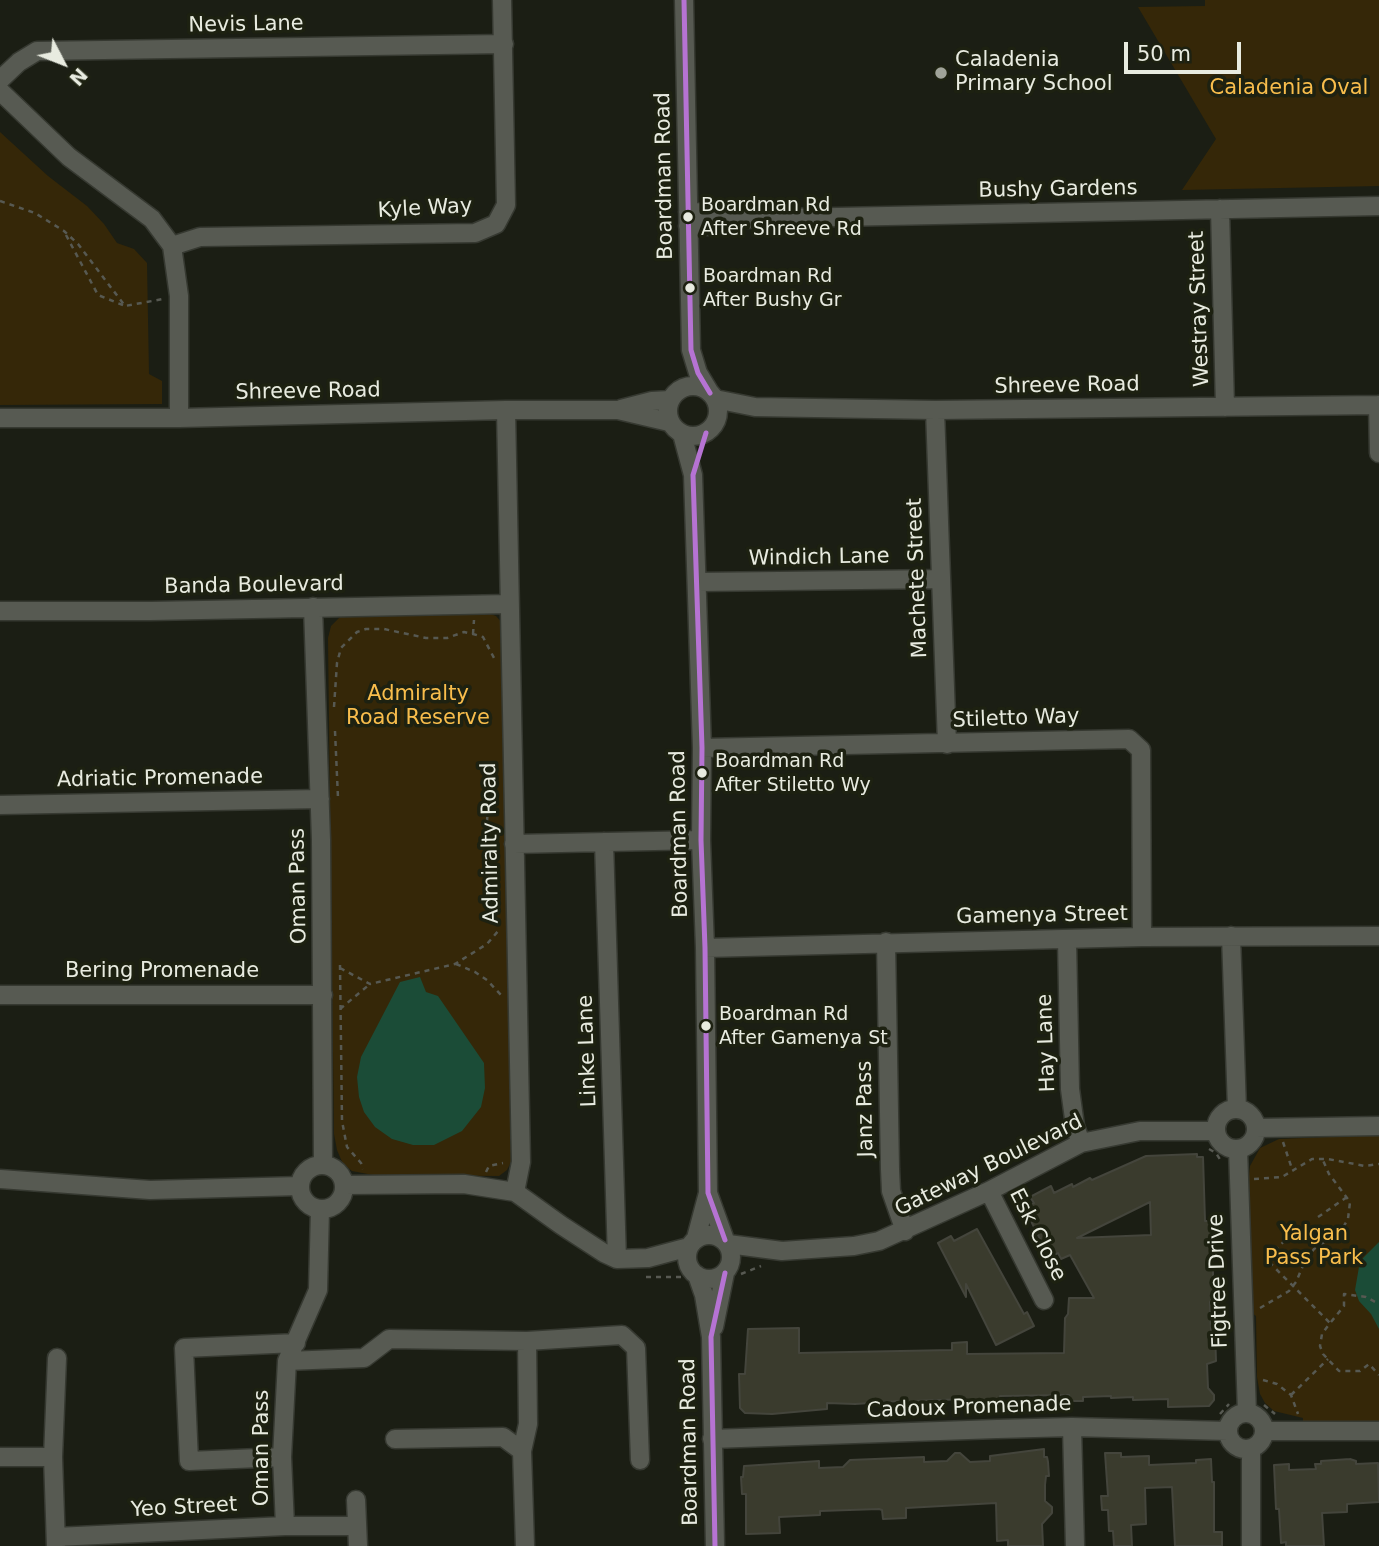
<!DOCTYPE html>
<style>
body{margin:0}
#map{position:relative;width:1379px;height:1546px;overflow:hidden;background:#1b1e14;font-family:"DejaVu Sans",sans-serif}
canvas{display:block}
.north{position:absolute;left:28px;top:28px;width:70px;height:70px;-webkit-text-stroke:5px #1d2111;paint-order:stroke;rotate:132deg;font-size:19px;font-weight:700;line-height:28px;text-align:center;color:#e8ebe0}
.north::after{content:'';display:block;margin:auto;width:24px;height:32px;background:#e8ebe0;clip-path:polygon(50% 0,100% 100%,50% 72%,0 100%)}
.scale{position:absolute;left:1124px;top:42px;width:117px;height:32px;box-sizing:border-box;border:4px solid #e8ebe0;border-top:0;padding-left:9px;font-size:21px;line-height:24px;white-space:nowrap;color:#e8ebe0;-webkit-text-stroke:5px #1d2111;paint-order:stroke}
</style>
<div id="map">
<canvas width="1379" height="1546"></canvas>
<div class="north">N</div>
<div class="scale">50 m</div>
</div>
<script>
const g = document.querySelector('canvas').getContext('2d');
g.lineJoin = 'round';
function fillPath(path, color) { g.fillStyle = color; g.fill(path, 'evenodd'); }
const shape = rows => new Path2D(rows.map(r => 'M' + r).join(''));
function strokePath(path, color, width, dash) { g.strokeStyle = color; g.lineWidth = width; g.lineCap = dash ? 'butt' : 'round'; g.setLineDash(dash || []); g.stroke(path); }
function drawText(font, color, halo, rows, align = 'center') {
  g.font = font + ' "DejaVu Sans",sans-serif'; g.lineWidth = 7; g.setLineDash([]); g.textBaseline = 'middle'; g.strokeStyle = halo; g.fillStyle = color; for (const [text, x, y, turn = 0] of rows) {
    g.save(); g.translate(x, y); g.rotate((+turn || 0) * Math.PI / 180); g.textAlign = isNaN(turn) ? turn : align; if (halo) g.strokeText(text, 0, 0); g.fillText(text, 0, 0); g.restore();
  }
}
const green = shape([
 [1205,0,1379,0,1379,186,1182,190,1216,139,1138,7,1205,6],
 [0,132,48,176,87,206,104,224,117,243,134,249,147,263,149,374,162,381,162,404,0,405],
 [485,612,496,616,503,624,511,1162,507,1170,499,1176,373,1175,352,1171,343,1164,337,1150,334,1134,328,638,331,626,340,617,350,614],
 [1379,1135,1379,1424,1303,1422,1303,1418,1274,1411,1265,1403,1260,1394,1257,1377,1256,1316,1252,1313,1247,1193,1250,1166,1260,1148,1279,1139]
]);
const water = shape([
 [420,977,426,992,438,996,484,1063,485,1088,481,1107,462,1131,434,1145,413,1145,392,1139,375,1127,364,1112,359,1097,357,1077,361,1057,400,982],
 [1379,1242,1379,1329,1371,1314,1359,1301,1355,1290,1360,1261]
]);
const building = shape([
 [1197,1154,1197,1157,1203,1157,1205,1221,1211,1221,1213,1273,1213,1297,1210,1302,1211,1332,1215,1332,1216,1361,1207,1364,1208,1388,1214,1395,1214,1400,1209,1406,1168,1407,1168,1399,1133,1400,1133,1397,1111,1398,1111,1396,1083,1397,1083,1401,1070,1401,1069,1395,1000,1396,1000,1402,966,1403,966,1399,913,1401,913,1404,899,1405,899,1401,855,1404,827,1403,827,1409,772,1414,745,1413,740,1408,739,1374,745,1374,748,1329,799,1328,799,1353,952,1350,952,1343,967,1342,967,1354,1064,1353,1065,1318,1068,1314,1069,1298,1094,1298,1070,1255,1061,1259,1058,1253,1053,1256,1046,1244,1043,1245,1030,1219,1032,1218,1028,1206,1034,1203,1030,1197,1051,1186,1054,1193,1072,1184,1073,1187,1090,1178,1092,1180,1146,1156,1197,1154],
 [1150,1202,1151,1235,1077,1238,1150,1202],
 [977,1229,1024,1314,1027,1312,1034,1326,996,1345,966,1284,966,1297,938,1243,951,1236,954,1241,977,1229],
 [1044,1449,1044,1457,1047,1457,1048,1462,1049,1476,1046,1476,1045,1485,1045,1501,1052,1507,1052,1513,1042,1524,1043,1546,1008,1546,1008,1540,997,1541,996,1503,906,1508,906,1518,883,1519,882,1510,879,1509,820,1511,820,1515,779,1517,780,1533,746,1534,746,1494,742,1494,741,1477,743,1477,744,1466,819,1461,819,1468,843,1467,850,1460,924,1457,924,1462,947,1461,955,1453,960,1453,970,1462,990,1461,990,1456,1044,1449],
 [1105,1453,1121,1453,1121,1457,1149,1456,1149,1465,1196,1463,1196,1460,1211,1459,1212,1482,1214,1482,1214,1532,1222,1532,1222,1546,1175,1546,1172,1487,1145,1488,1146,1524,1131,1525,1132,1546,1114,1546,1113,1531,1109,1531,1108,1510,1102,1510,1101,1496,1108,1496,1105,1453],
 [1350,1459,1356,1461,1356,1464,1378,1463,1379,1502,1347,1504,1347,1512,1322,1513,1324,1546,1286,1546,1286,1542,1281,1543,1279,1509,1276,1509,1274,1465,1289,1464,1289,1470,1316,1469,1315,1464,1321,1464,1321,1461,1350,1459]
]);
const path = shape([
 [0,201,35,213,64,231,78,244,125,306,163,299],
 [66,235,98,295,125,306],
 [473,634,474,620],
 [334,707,337,663,341,648,357,632,366,629,384,629,426,638,447,638,464,632,473,634,483,637,494,658],
 [335,731,338,798],
 [496,778,488,807,487,821,497,845],
 [456,964,475,972,487,980,501,995],
 [340,965,342,1121,347,1147,361,1163,363,1169],
 [340,968,370,984,455,964,487,944,499,930],
 [340,1009,370,984],
 [1283,1142,1292,1169],
 [1209,1149,1216,1153,1221,1161],
 [486,1172,489,1166,503,1163],
 [1254,1179,1282,1177,1312,1159,1328,1159,1365,1166,1379,1164],
 [1318,1217,1347,1197],
 [1285,1240,1267,1260,1330,1323,1322,1334,1320,1346,1323,1354,1339,1371,1360,1371,1369,1364,1379,1375],
 [741,1274,761,1266],
 [646,1277,681,1277],
 [1260,1308,1289,1291,1296,1282,1305,1261,1314,1249,1341,1231,1348,1219,1350,1202,1329,1174,1322,1158],
 [1331,1322,1344,1306,1344,1294,1366,1297,1379,1304],
 [1263,1380,1277,1384,1291,1395,1298,1414],
 [1291,1395,1328,1359],
 [1264,1405,1275,1414],
 [1220,1414,1229,1404]
]);
const minor = shape([
 [684,0,691,350,698,373,710,393],
 [0,80,19,62,37,51,504,44],
 [0,91,69,157,152,219,172,246,179,296,179,418],
 [1220,209,1225,407],
 [688,212,726,213,739,219],
 [688,226,725,226,739,219,1379,206],
 [172,246,200,237,475,233,496,224,506,205,502,0],
 '668 411a25 25 0 1 1 50 0a25 25 0 1 1-50 0Z',
 [715,399,755,407,935,410,1379,405],
 [1378,405,1379,453],
 [621,409,652,401,670,400],
 [506,410,521,1162,515,1192],
 [935,410,947,744],
 [0,418,179,418,506,410,618,410,669,422],
 [682,434,693,475,702,748,701,840,705,948,708,1193,696,1238],
 [698,582,941,579],
 [313,607,321,840,323,1165],
 [0,611,151,611,509,604],
 [702,748,1129,739,1141,750,1142,937],
 [0,805,320,799],
 [604,842,617,1259],
 [514,844,701,840],
 [1231,936,1237,1109],
 [1067,940,1070,1089,1075,1126,1081,1143],
 [886,942,890,1169,891,1191,905,1231],
 [705,948,1142,937,1379,936],
 [0,995,323,995],
 '1216 1129a20 20 0 1 1 40 0a20 20 0 1 1-40 0Z',
 [1256,1128,1379,1126],
 [1238,1149,1247,1413],
 '300 1187a22 22 0 1 1 44 0a22 22 0 1 1-44 0Z',
 [0,1179,150,1190,300,1186],
 [344,1185,464,1184,515,1192,561,1225,604,1253,617,1259,648,1258,689,1247],
 [989,1191,1044,1300],
 [708,1193,725,1240],
 '687 1257a22 22 0 1 1 44 0a22 22 0 1 1-44 0Z',
 [728,1244,782,1251,854,1246,879,1241,989,1191,1081,1143,1140,1131,1216,1131],
 [697,1275,704,1295,711,1337,715,1546],
 [714,1327,725,1273],
 [287,1361,364,1358,389,1339,527,1341,622,1335,636,1348,640,1460],
 '1228 1431a18 18 0 1 1 36 0a18 18 0 1 1-36 0Z',
 [1072,1427,1075,1546],
 [1265,1431,1379,1431],
 [395,1439,503,1437,522,1451],
 [712,1439,997,1429,1072,1427,1228,1431],
 [1251,1449,1251,1546],
 [0,1457,53,1457],
 [282,1457,189,1461,184,1348,296,1343],
 [356,1500,358,1546],
 [285,1526,282,1457,287,1361,318,1290,320,1209],
 [56,1537,285,1526,357,1526],
 [56,1546,53,1457,57,1358],
 [525,1546,522,1451,528,1424,527,1341]
]);
const bus1 = shape([
 [684,0,691,350,698,373,710,393],
 [706,433,693,475,702,748,701,840,705,948,708,1193,725,1240],
 [715,1546,711,1337,725,1273]
]);
const markers = [
 [941,73,7,"#a0a399"],
 [688,217,6,"#e8ebe0"],
 [690,288,6,"#e8ebe0"],
 [702,773,6,"#e8ebe0"],
 [706,1026,6,"#e8ebe0"]
];
const busNames = [
 ["Boardman Rd",701,206],
 ["After Shreeve Rd",701,230],
 ["Boardman Rd",703,277],
 ["After Bushy Gr",703,301],
 ["Boardman Rd",715,762],
 ["After Stiletto Wy",715,786],
 ["Boardman Rd",719,1015],
 ["After Gamenya St",719,1039]
];
const streetNames = [
 ["Nevis Lane",246,25,-1],
 ["Boardman Road",665,176,-91],
 ["Bushy Gardens",1058,190,-1],
 ["Kyle Way",425,209,-3],
 ["Westray Street",1200,309,-92],
 ["Shreeve Road",1067,386,-1],
 ["Shreeve Road",308,392,-1],
 ["Windich Lane",819,558,-1],
 ["Machete Street",918,578,-92],
 ["Banda Boulevard",254,586,-1],
 ["Stiletto Way",1016,719,-2],
 ["Adriatic Promenade",160,779,-1],
 ["Boardman Road",680,834,-91],
 ["Admiralty Road",491,843,-91],
 ["Oman Pass",299,886,-91],
 ["Gamenya Street",1042,916,-1],
 ["Bering Promenade",162,972],
 ["Hay Lane",1047,1043,-92],
 ["Linke Lane",588,1051,-92],
 ["Janz Pass",866,1109,-91],
 ["Gateway Boulevard",989,1166,-26],
 ["Esk Close",1037,1235,63],
 ["Figtree Drive",1219,1281,-92],
 ["Cadoux Promenade",969,1408,-2],
 ["Boardman Road",690,1442,-91],
 ["Oman Pass",263,1448,-90],
 ["Yeo Street",184,1508,-3]
];
const poiNames = [
 ["Caladenia",955,61],
 ["Primary School",955,85]
];
const parkNames = [
 ["Caladenia Oval",1289,89],
 ["Admiralty",418,695],
 ["Road Reserve",418,719],
 ["Yalgan",1314,1235],
 ["Pass Park",1314,1259]
];
fillPath(green, '#352708');
fillPath(water, '#1b4c37');
fillPath(building, '#3a3b2d');
strokePath(building, '#44453c', 2);
strokePath(minor, '#363931', 21);
strokePath(path, '#575952', 2.5, [5, 5]);
strokePath(minor, '#575a52', 18);
strokePath(bus1, '#b673d3', 5);
for (const [x, y, r, color] of markers) { const dot = new Path2D(); dot.arc(x, y, r, 0, 2 * Math.PI); g.fillStyle = color; g.fill(dot); strokePath(dot, '#1d2111', 2.5); }
drawText('19px', '#e8ebe0', '#1d2111', busNames, 'left');
drawText('21px', '#e8ebe0', '#1d2111', streetNames);
drawText('21px', '#e8ebe0', '#1d2111', poiNames, 'left');
drawText('21px', '#f8bd4c', '#1d2111', parkNames);
</script>
